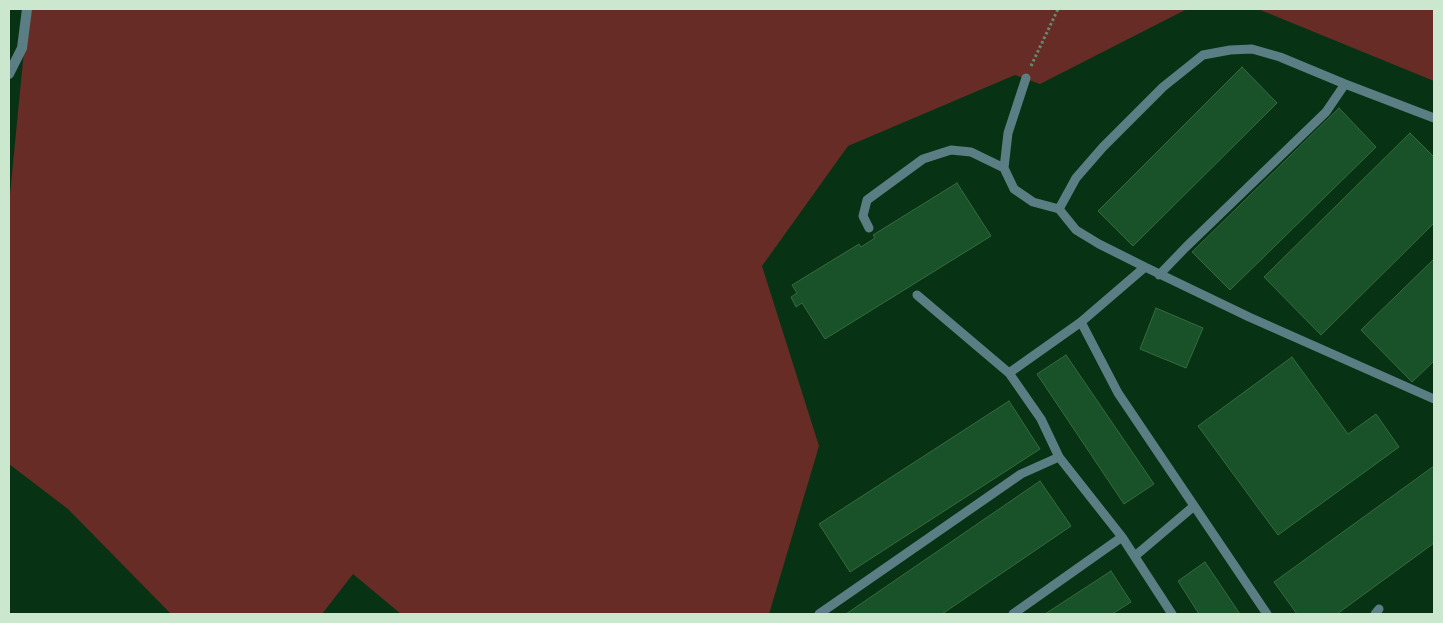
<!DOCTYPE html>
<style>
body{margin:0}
#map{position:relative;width:1443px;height:623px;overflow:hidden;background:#073314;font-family:"PT Sans",sans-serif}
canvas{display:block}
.frame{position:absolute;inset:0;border:10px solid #cbe7ce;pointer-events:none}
</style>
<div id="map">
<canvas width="1443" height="623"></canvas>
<div class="frame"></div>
</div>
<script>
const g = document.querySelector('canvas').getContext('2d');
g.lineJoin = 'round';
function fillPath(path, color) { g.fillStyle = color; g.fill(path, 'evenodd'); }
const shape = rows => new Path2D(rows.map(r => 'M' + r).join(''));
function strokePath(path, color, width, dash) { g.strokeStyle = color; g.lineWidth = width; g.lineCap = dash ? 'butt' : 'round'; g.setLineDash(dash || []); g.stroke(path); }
const green = shape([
 [28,9,1187,9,1040,84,1015,75,848,146,762,266,819,446,769,614,401,614,353,574,322,614,171,614,68,509,9,464,9,205],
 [1258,9,1434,9,1434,81]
]);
const building = shape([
 [1242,67,1277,103,1133,246,1098,211,1242,67],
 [1339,108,1376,147,1230,290,1192,252,1339,108],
 [1410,133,1434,157,1434,223,1321,335,1264,277,1410,133],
 [957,183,991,236,825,339,802,303,796,307,791,297,797,293,792,285,859,244,861,247,875,238,873,235,957,183],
 [1434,259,1434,361,1412,382,1361,330,1434,259],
 [1156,308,1203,328,1186,368,1140,349,1156,308],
 [1066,355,1154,484,1124,504,1037,374,1066,355],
 [1292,357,1348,434,1376,414,1399,447,1278,535,1198,426,1292,357],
 [1009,401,1040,449,850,572,819,524,1009,401],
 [1434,466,1434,543,1337,614,1297,614,1274,582,1434,466],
 [1040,481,1071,526,942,614,846,614,1040,481],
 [1205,562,1240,614,1199,614,1178,581,1205,562],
 [1111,571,1131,602,1112,614,1045,614,1111,571]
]);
const path = shape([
 [1031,66,1058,9]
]);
const lane = shape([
 [1026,78,1008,133,1004,168,1014,189,1033,202,1059,209,1076,230,1099,244,1145,267],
 [1059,209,1076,178,1103,147,1163,87,1203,55,1230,50,1252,49,1280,57,1345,84,1434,118],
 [869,228,863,216,867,200,923,159,951,150,971,152,1004,168],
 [1159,275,1186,247,1326,112,1345,84],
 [917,295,1009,373],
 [1081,322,1118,393,1267,614],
 [1135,556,1194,506],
 [819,614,1021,474,1059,457],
 [1013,614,1122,537],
 [1172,614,1122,537,1059,457,1041,419,1009,373,1081,322,1145,267,1249,317,1434,399],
 [1375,614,1379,609]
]);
const street = shape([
 [9,74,22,48,27,9]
]);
fillPath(green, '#672c25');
fillPath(building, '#195128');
strokePath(building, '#356b40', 1);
strokePath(path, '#668a6e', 3, [2.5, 2.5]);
strokePath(lane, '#5b7e84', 9);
strokePath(street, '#5b7e84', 10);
</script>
